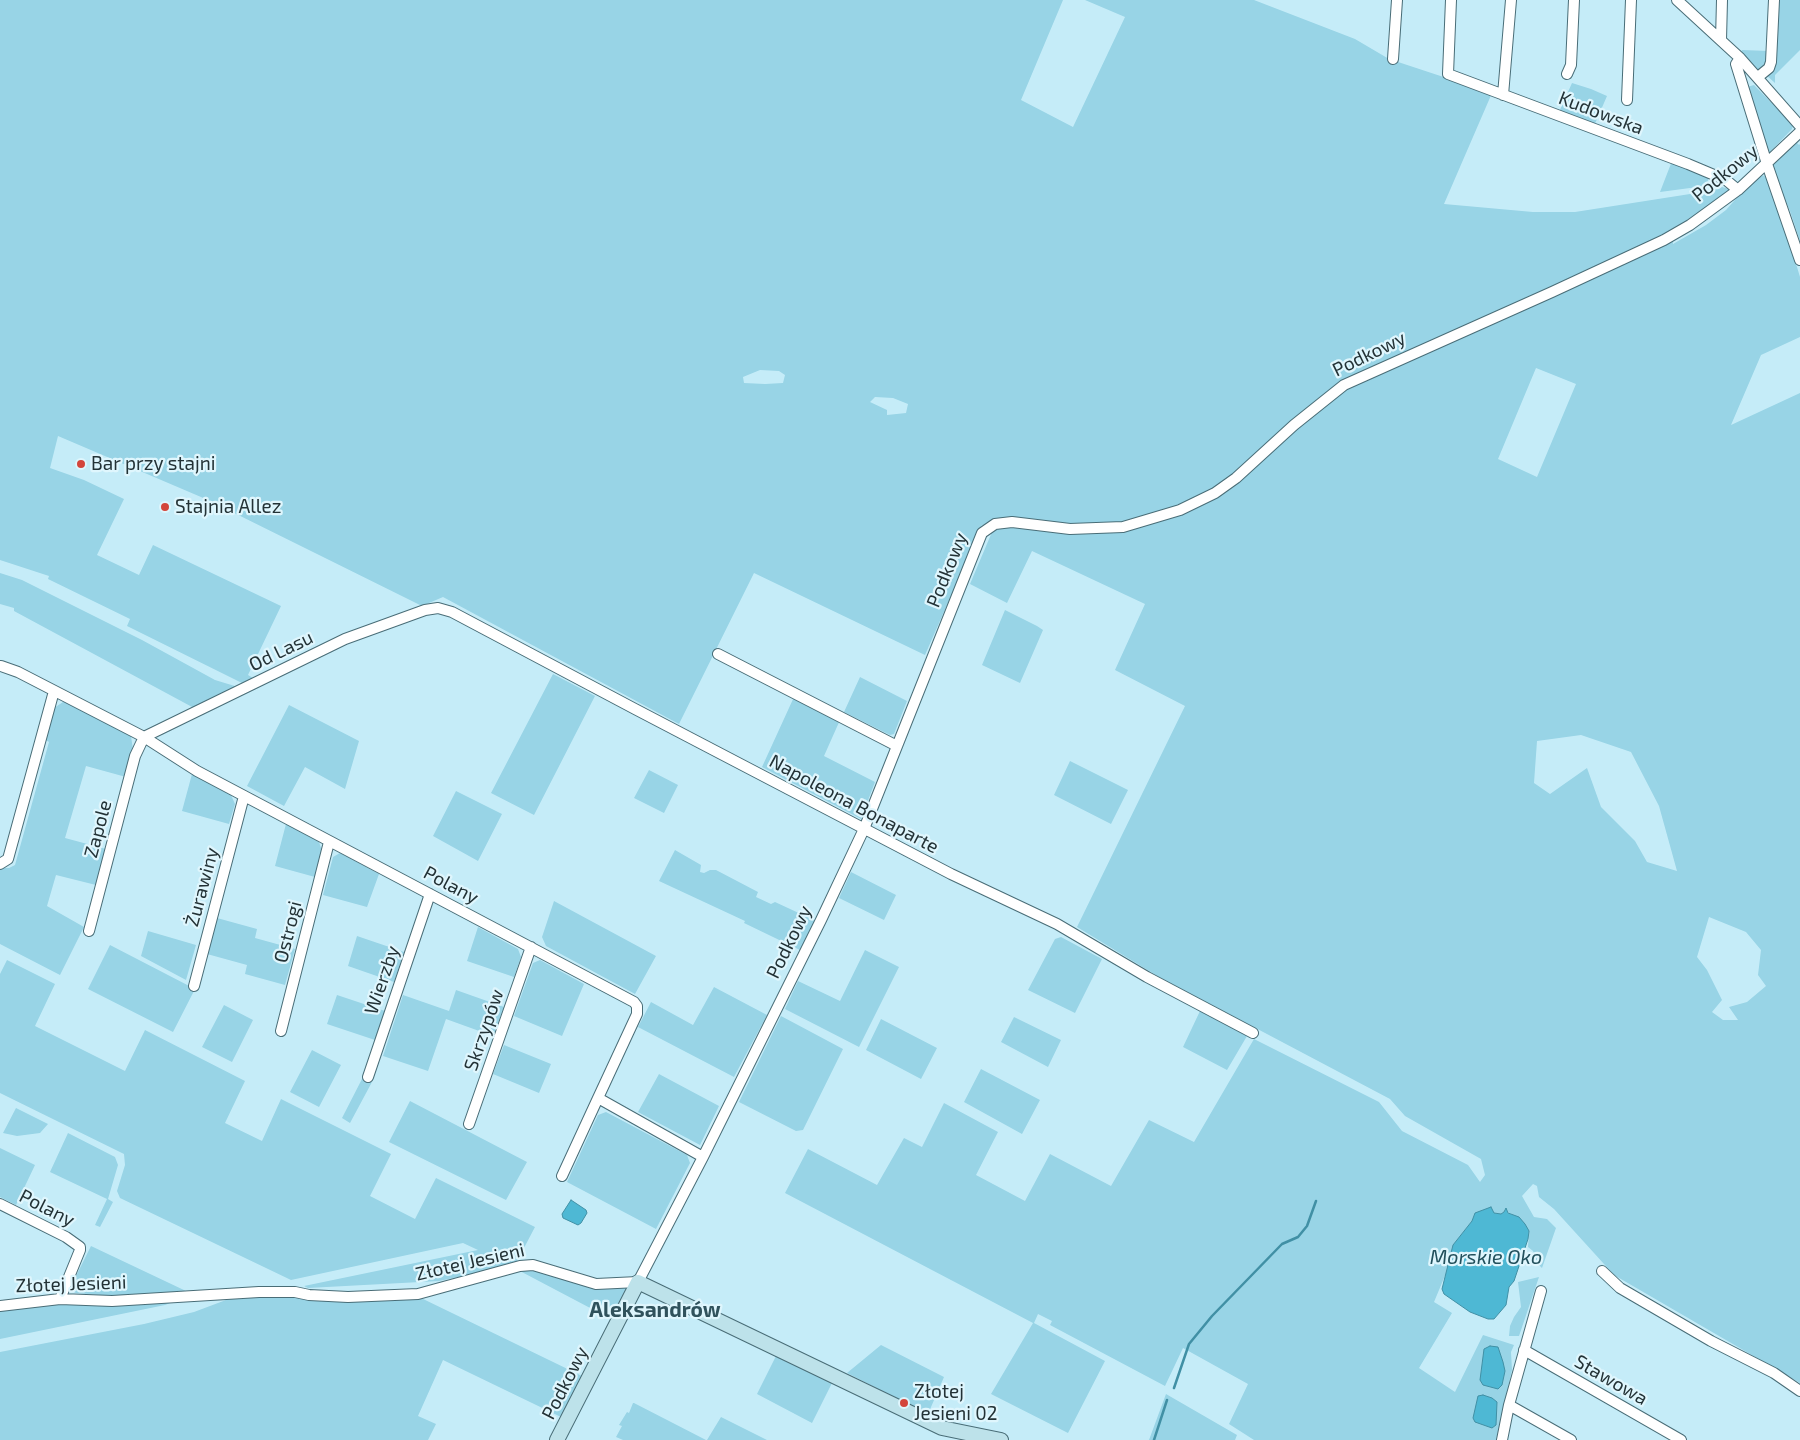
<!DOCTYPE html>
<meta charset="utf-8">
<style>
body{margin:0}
canvas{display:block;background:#c5ecf8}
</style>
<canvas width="1800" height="1440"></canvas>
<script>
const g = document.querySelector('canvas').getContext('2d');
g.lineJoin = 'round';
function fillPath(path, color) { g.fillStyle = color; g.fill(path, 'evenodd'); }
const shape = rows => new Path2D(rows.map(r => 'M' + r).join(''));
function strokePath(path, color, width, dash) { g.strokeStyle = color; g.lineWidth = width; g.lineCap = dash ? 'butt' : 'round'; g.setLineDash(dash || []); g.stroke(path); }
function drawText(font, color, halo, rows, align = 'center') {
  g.font = font + ' "Exo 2",sans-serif'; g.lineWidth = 4.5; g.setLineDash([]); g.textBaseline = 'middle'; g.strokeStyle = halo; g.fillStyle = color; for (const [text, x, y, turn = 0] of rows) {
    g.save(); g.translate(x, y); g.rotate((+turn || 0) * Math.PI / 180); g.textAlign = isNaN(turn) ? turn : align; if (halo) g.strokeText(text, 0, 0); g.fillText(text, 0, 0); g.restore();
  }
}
const green = shape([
 [0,0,1063,0,1021,100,1073,127,1125,17,1085,0,1254,0,1355,39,1389,59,1492,93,1444,204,1533,212,1575,212,1690,194,1722,187,1729,189,1729,191,1699,214,1672,230,1673,244,1706,225,1726,210,1750,183,1759,177,1766,175,1785,227,1800,277,1800,337,1761,355,1731,425,1800,393,1800,1383,1614,1275,1554,1209,1539,1197,1537,1186,1533,1184,1522,1196,1534,1217,1547,1219,1556,1228,1542,1268,1537,1263,1533,1251,1528,1247,1529,1231,1505,1209,1504,1212,1501,1214,1475,1213,1472,1221,1453,1245,1449,1266,1434,1302,1452,1313,1419,1368,1455,1392,1483,1335,1514,1345,1511,1352,1512,1370,1496,1440,1254,1440,1229,1424,1248,1384,1183,1348,1165,1386,1050,1325,1052,1321,1038,1314,1034,1323,1105,1361,1068,1433,991,1394,1033,1323,785,1193,808,1149,877,1185,904,1138,922,1147,944,1103,998,1132,976,1175,1025,1201,1050,1154,1111,1186,1149,1120,1194,1142,1254,1039,1379,1102,1402,1131,1468,1165,1480,1182,1485,1175,1481,1159,1405,1116,1390,1099,1159,977,1077,927,1185,706,1115,670,1145,604,1032,551,1007,603,970,584,992,532,982,525,925,655,754,573,679,724,443,597,422,606,208,500,58,436,50,468,84,480,124,499,97,555,139,575,153,545,281,606,248,675,253,678,244,684,127,626,130,619,48,579,49,576,0,560],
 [1536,368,1576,384,1537,477,1498,459],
 [760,370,779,371,785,375,783,383,765,384,744,383,743,377],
 [875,397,893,398,908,404,906,413,887,415,887,410,870,402],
 [1581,735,1631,752,1659,806,1677,871,1647,862,1635,841,1601,807,1587,768,1550,794,1534,783,1537,741],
 [1709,917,1746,932,1761,950,1758,975,1766,986,1747,1002,1729,1007,1738,1020,1723,1020,1712,1012,1722,1000,1707,970,1697,957],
 [1777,0,1800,0,1800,50,1775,75,1775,83,1765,74,1776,64],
 [1742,50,1769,51,1767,66,1758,71,1741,53],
 [1572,83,1591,89,1607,96,1594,126,1559,112],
 [1754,85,1793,125,1792,129,1767,155,1747,87],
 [1795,141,1799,145,1800,144,1800,241,1790,211,1774,174,1772,163],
 [1672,161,1709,176,1707,184,1705,186,1660,192],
 [0,573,22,580,142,640,215,680,238,687,194,708,14,611,14,608,0,604],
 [1005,610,1037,626,1043,630,1020,683,982,665],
 [553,674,595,696,534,815,491,793],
 [860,677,907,701,894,734,890,735,844,712],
 [794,697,840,720,824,756,875,782,861,819,762,767],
 [63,702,68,702,131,736,133,750,126,777,86,766,65,838,106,849,96,885,56,875,47,906,84,927,60,975,0,944,0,868,9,868,15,865,49,742,46,740,54,708],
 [289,705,359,741,345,789,305,767,284,806,247,786],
 [1070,761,1128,790,1111,824,1054,795],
 [649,770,678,785,664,813,634,798],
 [192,774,231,795,235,804,229,824,182,811],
 [456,791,502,814,478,861,433,836],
 [286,824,319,842,322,851,315,877,275,866],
 [675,850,701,865,700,872,704,873,710,870,716,870,758,892,756,897,771,904,775,902,816,921,800,950,744,923,745,921,659,881],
 [340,853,379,874,367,907,323,895,333,857],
 [851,872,896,895,884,920,839,898],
 [554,901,656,956,635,994,546,946,542,937],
 [217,918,257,929,255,938,295,949,285,985,245,974,247,965,207,954],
 [478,927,518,949,521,957,514,977,467,961],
 [148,931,196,945,186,980,141,956],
 [357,936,404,952,394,982,348,966],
 [1061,937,1102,959,1075,1013,1028,990,1055,939],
 [110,945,195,989,173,1032,88,989],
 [865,950,899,967,859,1047,785,1009,798,981,840,1001],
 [7,960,55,984,35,1026,125,1071,145,1030,245,1081,225,1123,262,1141,281,1099,391,1154,370,1196,415,1219,436,1178,535,1227,515,1265,439,1281,308,1288,304,1286,478,1250,463,1243,291,1280,120,1198,117,1191,125,1165,124,1154,0,1093,0,974],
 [540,960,584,984,562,1036,514,1016,533,963],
 [714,987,767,1015,734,1077,638,1027,651,1002,693,1025],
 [456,990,504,1007,493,1036,446,1019,428,1071,383,1056,403,995,449,1011],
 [337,995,385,1011,375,1040,327,1024],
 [224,1005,253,1020,232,1062,202,1047],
 [1200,1011,1247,1036,1227,1070,1183,1047],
 [781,1016,843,1049,803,1130,796,1131,739,1102],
 [1014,1017,1061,1040,1048,1067,1001,1042],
 [881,1019,937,1048,921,1079,866,1050],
 [504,1045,551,1064,539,1093,493,1074],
 [312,1050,341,1065,319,1107,290,1092],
 [981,1069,1040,1100,1022,1134,964,1102],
 [659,1074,719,1106,700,1145,638,1112],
 [363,1077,372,1082,350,1123,342,1118],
 [410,1101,527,1162,506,1200,389,1142],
 [16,1108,48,1124,40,1133,17,1136,3,1133],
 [606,1112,687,1155,690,1163,656,1229,567,1182,598,1115],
 [68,1133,115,1157,118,1165,108,1199,113,1202,100,1227,95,1225,107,1199,50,1172],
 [0,1148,35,1165,16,1205,0,1197],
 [91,1246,186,1291,143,1295,113,1296,76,1293,69,1290],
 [518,1270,542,1271,627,1287,611,1319],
 [1539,1277,1519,1336,1509,1336,1510,1326,1514,1317,1521,1307,1518,1282],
 [234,1297,419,1297,582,1376,561,1417,443,1360,418,1416,436,1424,428,1440,0,1440,0,1352,144,1324,194,1312],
 [178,1300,165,1305,0,1339,0,1310,64,1303],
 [881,1345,944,1377,928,1414,847,1373],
 [776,1356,832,1383,812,1423,757,1394],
 [1166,1394,1237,1435,1235,1440,1149,1440],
 [633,1403,634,1403,706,1440,623,1440,616,1437,622,1426,619,1425,627,1412,629,1413],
 [721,1417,767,1440,707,1440]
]);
const water = shape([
 [571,1200,586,1210,587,1213,581,1223,578,1225,563,1218,562,1214,571,1200],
 [1491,1207,1494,1213,1501,1214,1504,1212,1506,1208,1508,1213,1519,1217,1525,1224,1529,1231,1528,1239,1514,1281,1509,1287,1506,1305,1494,1319,1488,1319,1470,1312,1444,1294,1442,1289,1453,1245,1472,1221,1475,1213,1491,1207],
 [1490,1346,1498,1347,1503,1362,1505,1371,1502,1385,1498,1389,1483,1385,1480,1380,1484,1349,1490,1346],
 [1483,1395,1492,1398,1497,1402,1496,1425,1492,1428,1475,1422,1473,1418,1478,1396,1483,1395]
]);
const stream = shape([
 [1174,1388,1189,1344,1212,1316,1282,1244,1298,1237,1307,1226,1316,1201],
 [1154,1440,1167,1400]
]);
const street = shape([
 [1451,0,1448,74,1688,164,1726,180,1738,190],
 [1677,0,1740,58,1800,126],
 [1721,40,1722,0],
 [1740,58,1736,64,1767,164,1800,260],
 [1393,59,1397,0],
 [1567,74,1571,65,1574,0],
 [1758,77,1769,68,1771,62,1774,0],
 [1503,95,1511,0],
 [1627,100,1631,0],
 [718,654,897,746],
 [1,666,18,672,144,737,197,771,634,1002,637,1006,637,1014,598,1098,703,1157],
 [0,864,8,859,54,691],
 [89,931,135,756,144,737,345,639,425,610,438,608,452,612,635,709,951,874,1057,924,1147,977,1253,1033],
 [194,986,244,796],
 [281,1031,329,842],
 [368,1077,430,894],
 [469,1124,531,947],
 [562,1176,598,1098],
 [0,1204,66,1237,80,1247,80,1250,60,1299],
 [1602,1271,1620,1288,1711,1341,1774,1373,1800,1391],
 [0,1306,60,1299,112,1301,259,1292,295,1292,309,1295,348,1297,418,1294,520,1266,533,1265,596,1284,638,1282,703,1157,821,920,864,829,982,533,995,524,1012,522,1070,529,1123,527,1180,510,1215,493,1236,478,1294,425,1344,385,1552,292,1664,240,1690,225,1738,190,1800,132],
 [1524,1350,1681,1440],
 [1509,1405,1571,1440],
 [1502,1440,1509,1405,1541,1291]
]);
const secondary = shape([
 [557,1440,638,1282,942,1428,1001,1440]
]);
const markers = [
 [81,464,5,"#d3453b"],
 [165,507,5,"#d3453b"],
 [904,1403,5,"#d3453b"]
];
const streetNames = [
 ["Kudowska",1601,113,21],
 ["Podkowy",1725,173,-39],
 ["Podkowy",1369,354,-26],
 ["Podkowy",947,570,-68],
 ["Od Lasu",281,651,-26],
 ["Napoleona Bonaparte",854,804,28],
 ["Zapole",98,829,-75],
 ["Polany",451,885,28],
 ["Żurawiny",202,887,-75],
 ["Ostrogi",288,932,-76],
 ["Podkowy",789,942,-64],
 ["Wierzby",382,980,-71],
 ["Skrzypów",484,1030,-71],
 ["Polany",47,1208,27],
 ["Złotej Jesieni",470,1262,-13],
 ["Złotej Jesieni",71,1284,-2],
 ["Stawowa",1611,1380,30],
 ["Podkowy",565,1383,-63]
];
const poiNames = [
 ["Bar przy stajni",91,464],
 ["Stajnia Allez",175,507],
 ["Złotej",914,1392],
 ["Jesieni 02",914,1414]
];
const waterNames = [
 ["Morskie Oko",1486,1257]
];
const quarterNames = [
 ["Aleksandrów",655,1310]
];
fillPath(green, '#98d4e6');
fillPath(water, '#4eb8d4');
strokePath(water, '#4190a5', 1);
strokePath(stream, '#4190a5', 2.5);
strokePath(street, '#496d77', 12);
strokePath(secondary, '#496d77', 16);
strokePath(street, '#fff', 10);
strokePath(secondary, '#bde2ea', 14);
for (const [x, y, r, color] of markers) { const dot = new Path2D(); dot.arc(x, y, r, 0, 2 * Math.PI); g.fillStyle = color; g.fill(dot); strokePath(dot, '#dff6fd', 2); }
drawText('19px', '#233236', '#dff6fd', streetNames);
drawText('19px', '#233236', '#dff6fd', poiNames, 'left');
drawText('italic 20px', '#22505c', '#dff6fd', waterNames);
drawText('bold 21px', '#30525c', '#dff6fd', quarterNames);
</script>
